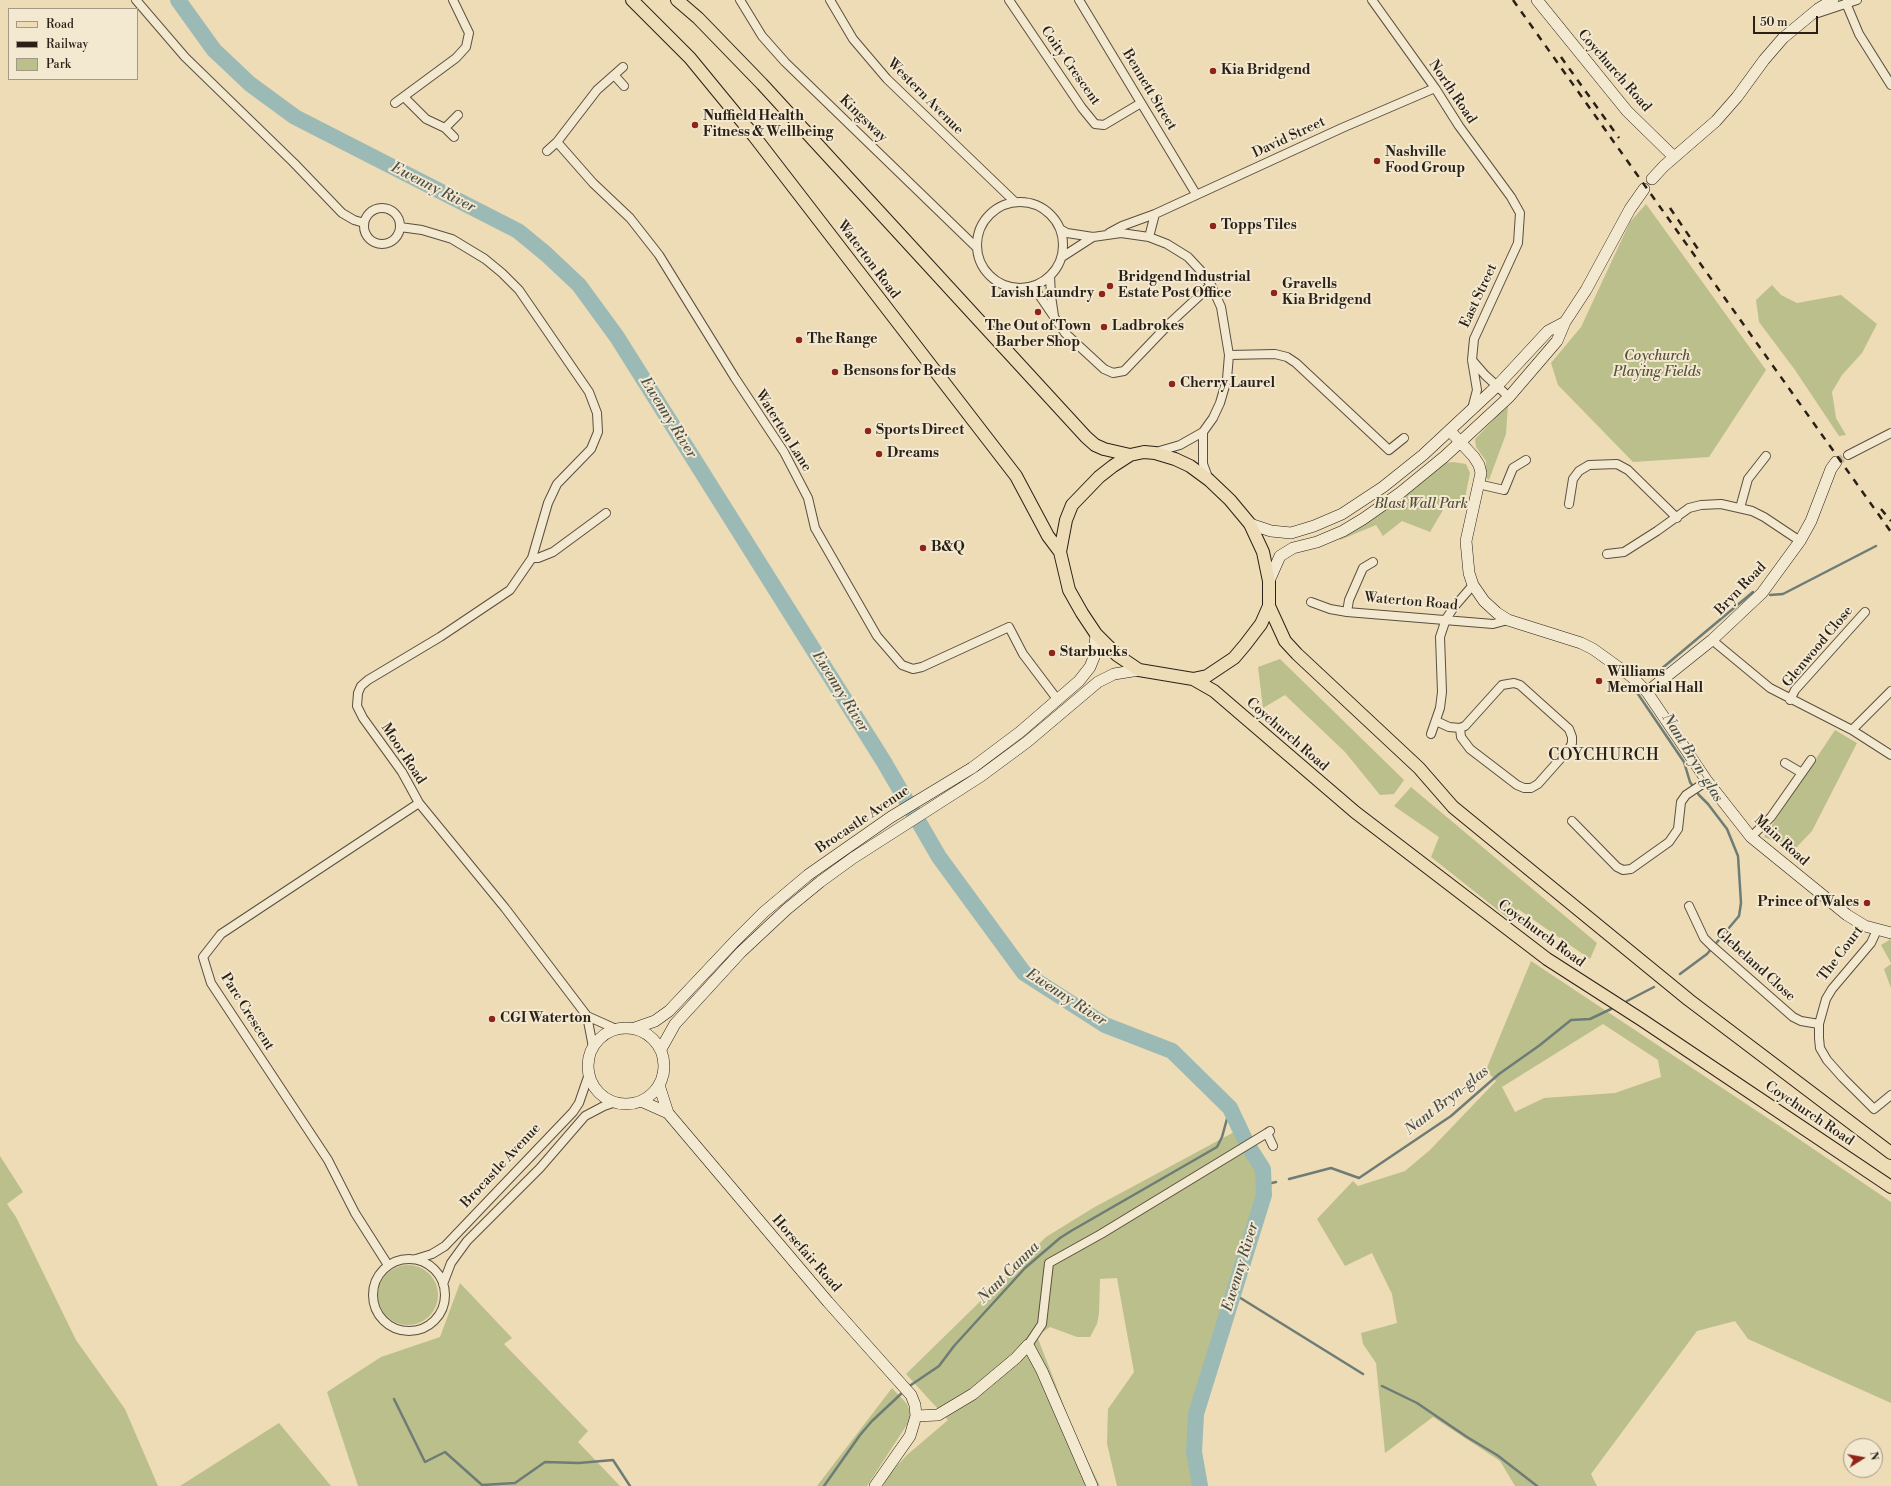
<!DOCTYPE html>
<style>
body{margin:0}
#map{position:relative;width:1891px;height:1486px;overflow:hidden;background:#eddcb6;font-family:"Libre Bodoni",serif}
canvas{display:block}
.legend{position:absolute;left:8px;top:8px;width:130px;height:72px;box-sizing:border-box;background:#f3e8d0;border:1px solid #a39886;margin:0;padding:5px 7px;list-style:none;font-size:12px;color:#2a2017}
.legend li{display:flex;align-items:center;gap:8px;height:20px}
.legend b{width:20px;border:1px solid #a39886}
.north{position:absolute;left:1843px;top:1438px;width:40px;height:40px;box-sizing:border-box;background:#f3e8d0;border:1px solid #a39886;border-radius:50%;rotate:79deg;font-size:11px;font-weight:700;line-height:16px;text-align:center;color:#2a2017}
.north::after{content:'';display:block;margin:auto;width:14px;height:18px;background:#8f2418;clip-path:polygon(50% 0,100% 100%,50% 72%,0 100%)}
.scale{position:absolute;left:1753px;top:16px;width:65px;height:18px;box-sizing:border-box;border:2px solid #2a2017;border-top:0;padding-left:5px;font-size:12px;line-height:14px;white-space:nowrap;color:#2a2017;-webkit-text-stroke:3px #f3e8d0;paint-order:stroke}
</style>
<div id="map">
<canvas width="1891" height="1486"></canvas>
<ul class="legend">
<li><b style="height:5px;background:#eddcb6"></b>Road</li>
<li><b style="height:5px;background:#2a2017"></b>Railway</li>
<li><b style="height:11px;background:#bbbf8c"></b>Park</li>
</ul>
<div class="north">N</div>
<div class="scale">50 m</div>
</div>
<script>
const g = document.querySelector('canvas').getContext('2d');
g.lineJoin = 'round';
function fillPath(path, color) { g.fillStyle = color; g.fill(path, 'evenodd'); }
const shape = rows => new Path2D(rows.map(r => 'M' + r).join(''));
function strokePath(path, color, width, dash) { g.strokeStyle = color; g.lineWidth = width; g.lineCap = dash ? 'butt' : 'round'; g.setLineDash(dash || []); g.stroke(path); }
function drawText(font, color, halo, rows, align = 'center') {
  g.font = font + ' "Libre Bodoni",serif'; g.lineWidth = 4; g.setLineDash([]); g.textBaseline = 'middle'; g.strokeStyle = halo; g.fillStyle = color; for (const [text, x, y, turn = 0] of rows) {
    g.save(); g.translate(x, y); g.rotate((+turn || 0) * Math.PI / 180); g.textAlign = isNaN(turn) ? turn : align; if (halo) g.strokeText(text, 0, 0); g.fillText(text, 0, 0); g.restore();
  }
}
const green = shape([
 [1646,204,1766,370,1709,457,1633,462,1558,385,1551,363,1581,327,1630,222],
 [1772,285,1781,295,1797,303,1841,295,1877,324,1862,353,1842,375,1832,392,1836,418,1846,435,1839,436,1795,370,1759,322,1756,300],
 [1508,405,1506,434,1489,480,1486,478,1486,461,1476,447,1475,439],
 [1453,462,1466,464,1470,473,1464,503,1446,505,1430,532,1402,521,1383,536,1376,525,1340,540,1339,538,1444,463],
 [1280,659,1404,780,1394,794,1380,795,1345,752,1285,695,1263,708,1258,667],
 [1835,730,1857,743,1812,831,1795,849,1764,837],
 [1411,787,1597,943,1590,959,1518,909,1508,918,1431,857,1439,837,1394,806],
 [1891,939,1891,963,1881,945],
 [1531,961,1793,1135,1891,1202,1891,1403,1748,1339,1735,1321,1697,1331,1591,1474,1597,1486,1515,1486,1500,1461,1433,1417,1385,1453,1376,1363,1363,1344,1361,1333,1397,1323,1392,1294,1372,1253,1345,1266,1317,1219,1353,1181,1358,1186,1405,1171,1430,1150,1496,1081,1486,1070],
 [1603,1024,1658,1060,1661,1077,1615,1093,1544,1098,1515,1112,1502,1087],
 [1891,964,1891,988,1884,969],
 [1236,1131,1260,1176,1260,1186,1258,1200,1192,1406,1189,1439,1193,1486,1117,1486,1107,1444,1108,1409,1134,1372,1117,1278,1100,1279,1099,1313,1097,1324,1090,1337,1077,1337,1050,1327,1037,1336,1076,1437,1100,1486,883,1486,891,1472,907,1455,948,1420,906,1374,1046,1237,1093,1208],
 [0,1156,23,1192,7,1204,16,1217,76,1340,125,1409,158,1486,0,1486],
 '378 1295a30 30 0 1 1 60 0a30 30 0 1 1-60 0Z',
 [460,1283,512,1338,504,1344,588,1431,578,1442,620,1486,358,1486,327,1392,381,1357,440,1337],
 [892,1388,907,1404,910,1412,910,1420,867,1486,817,1486],
 [279,1423,331,1486,180,1486]
]);
const stream = shape([
 [1770,595,1783,594,1876,546],
 [1654,675,1753,592],
 [1638,694,1684,762,1690,782,1699,795,1708,804,1727,829,1738,856,1741,903,1739,916,1707,954,1680,974],
 [1627,1001,1654,987],
 [1289,1179,1331,1168,1359,1178,1451,1116,1499,1074,1540,1045,1571,1020,1590,1019,1611,1009],
 [1263,1185,1276,1182],
 [1234,1294,1363,1374],
 [1382,1386,1417,1403,1467,1437,1497,1455,1537,1486],
 [908,1387,939,1366,954,1346,1025,1268,1060,1238,1071,1231,1217,1147,1222,1137,1230,1108],
 [394,1399,425,1462,445,1452,482,1485,515,1483,545,1462,579,1463,613,1460,630,1486],
 [824,1486,860,1435,872,1421,903,1392]
]);
const river = shape([
 [178,0,214,50,250,84,295,117,518,231,546,254,579,285,617,337,884,762,939,857,1024,973,1105,1025,1172,1051,1230,1108,1247,1144,1263,1169,1264,1195,1196,1414,1194,1452,1200,1486]
]);
const streetTunnel = shape([
 [1836,462,1848,455]
]);
const street = shape([
 [136,0,185,57,294,163,342,213,354,220,364,223],
 [740,0,762,36,785,62,977,248],
 [830,0,853,39,887,79,1015,202],
 [1009,0,1082,108,1095,124,1104,125,1141,103],
 [1079,0,1196,194],
 [1372,0,1435,88,1459,126,1511,197,1520,213,1518,243,1474,339,1472,360,1477,390,1472,409],
 [1846,3,1859,34,1891,85],
 [1818,13,1857,0],
 [615,76,624,86],
 [404,97,426,119,445,128,454,137],
 [395,103,456,58,466,47,469,33,453,0],
 [445,128,458,115],
 [557,142,593,183,630,218,659,255,735,378,784,452,808,498,815,528,877,636,902,665,913,669,922,667,1009,627,1023,654,1057,699],
 [547,151,557,142,597,90,623,67],
 '977 245a43 43 0 1 1 86 0a43 43 0 1 1-86 0Z',
 '364 226a18 18 0 1 1 36 0a18 18 0 1 1-36 0Z',
 [400,227,422,230,452,239,485,259,502,273,519,290,589,392,597,413,598,432,591,449,557,484,548,503,532,558,510,590,440,637,368,680,361,686,358,693,357,706,363,718,402,772,419,803,505,908,587,1016,593,1047],
 [1060,229,1067,233,1093,237,1121,233,1149,237,1167,244,1188,257,1201,271,1211,285,1221,307,1229,355,1227,379,1220,403,1213,418,1203,432,1180,445,1156,452],
 [1109,233,1122,226,1155,214,1342,128,1435,88],
 [1149,237,1155,214],
 [1062,257,1093,237],
 [1050,276,1051,296,1054,316],
 [1033,286,1065,333,1104,369,1113,373,1124,371,1170,323,1211,285],
 [1229,355,1275,354,1287,357,1296,363,1389,450,1404,438],
 [1472,360,1485,375,1509,397],
 [1203,432,1203,464,1209,480],
 [1848,455,1891,433],
 [1478,484,1504,490,1513,468,1526,460],
 [1569,504,1573,479,1579,471,1589,465,1617,464,1628,470,1677,518],
 [1740,508,1748,479,1766,456],
 [1607,554,1624,552,1657,531,1689,508,1701,505,1721,504,1752,511,1764,517,1800,541],
 [532,558,538,558,553,552,606,513],
 [1311,602,1330,609,1347,612,1493,624,1508,620],
 [1347,612,1349,600,1363,568,1373,562],
 [1712,640,1770,688,1852,730,1891,755],
 [1790,700,1795,690,1865,612],
 [1436,721,1449,727,1460,728,1465,726,1502,685,1514,683,1520,685,1569,729,1572,737,1572,743,1569,749,1538,784,1531,788,1524,788,1517,785,1470,749,1461,737,1460,728],
 [1852,730,1891,691],
 [1431,734,1440,708,1442,692,1440,637,1446,619,1454,607,1473,585],
 [1785,763,1802,773],
 [1572,821,1617,867,1623,870,1631,869,1669,842,1678,829,1681,802,1686,795,1707,781],
 [1751,837,1771,817,1811,760],
 [1689,906,1704,938,1711,945,1793,1017,1801,1021,1819,1024],
 [1877,930,1871,943,1832,989,1826,999,1819,1024,1819,1038,1820,1048,1827,1060,1843,1078,1874,1109,1891,1095],
 [587,1016,616,1029],
 [1270,1131,1267,1133,1273,1146],
 '373 1295a36 36 0 1 1 72 0a36 36 0 1 1-72 0Z',
 [416,1259,432,1254,445,1246,573,1112,579,1103,589,1074],
 [388,1265,355,1213,328,1160,211,983,203,957,221,934,419,803],
 [443,1284,451,1263,467,1241,540,1168,585,1116,604,1106,616,1102],
 [1028,1345,1042,1324,1049,1263,1101,1234,1267,1133]
]);
const secondary = shape([
 [1537,0,1627,111,1674,157],
 [1652,179,1664,166,1716,121,1737,97,1764,60,1783,38,1818,9,1833,0],
 [1450,431,1474,457,1479,465,1481,473,1466,541,1469,573,1473,585,1484,601,1497,613,1508,620,1581,643,1593,649,1632,677,1647,692,1707,781,1751,837,1847,915,1865,926,1891,933],
 [1250,524,1271,531,1291,533,1314,526,1342,514,1383,487,1423,455,1497,386,1548,331,1565,322],
 [1269,581,1280,556,1293,548,1317,542,1343,531,1363,519,1400,493,1444,457,1509,397,1557,341,1565,322,1586,290,1630,209,1644,189],
 [1647,692,1712,640,1762,593,1800,541,1811,521,1831,469,1836,462],
 [635,1028,655,1021,669,1011,735,941,764,912,808,875,891,817,972,768,1020,732,1079,681,1090,667,1094,657,1096,634],
 '588 1066a38 38 0 1 1 76 0a38 38 0 1 1-76 0Z',
 [661,1049,675,1024,741,952,787,909,820,882,853,858,981,776,1027,742,1098,682,1114,674,1139,670],
 [659,1085,668,1113,828,1302,911,1395,915,1405,916,1416,910,1436,875,1486],
 [641,1101,668,1113],
 [916,1416,938,1415,973,1394,1016,1358,1028,1345,1042,1371,1092,1486]
]);
const primary = shape([
 [632,0,690,58,754,136,1016,476,1048,536,1060,552],
 [677,0,698,18,762,84,1086,437,1095,445,1104,449,1130,455],
 [1144,452,1155,453,1175,459,1190,466,1209,480,1230,500,1250,524,1263,552,1269,581,1269,606,1261,624,1245,645,1234,658,1207,676,1193,679,1139,670,1117,655,1096,634,1082,613,1069,590,1060,552,1066,520,1072,505,1099,477,1113,466,1130,455,1144,452],
 [1269,606,1285,641,1297,654,1419,768,1453,807,1689,1000,1891,1153],
 [1193,679,1214,691,1355,812,1547,959,1642,1020,1891,1187]
]);
const rail = shape([
 [1513,0,1891,532],
 [1561,57,1619,138],
 [1670,208,1698,249],
 [1881,509,1891,521]
]);
const markers = [
 [1213,71,4,"#8f2418"],
 [695,125,4,"#8f2418"],
 [1377,161,4,"#8f2418"],
 [1213,226,4,"#8f2418"],
 [1110,286,4,"#8f2418"],
 [1274,293,4,"#8f2418"],
 [1102,294,4,"#8f2418"],
 [1038,312,4,"#8f2418"],
 [1104,327,4,"#8f2418"],
 [799,340,4,"#8f2418"],
 [835,372,4,"#8f2418"],
 [1172,384,4,"#8f2418"],
 [868,431,4,"#8f2418"],
 [879,454,4,"#8f2418"],
 [923,548,4,"#8f2418"],
 [1052,653,4,"#8f2418"],
 [1599,681,4,"#8f2418"],
 [1867,903,4,"#8f2418"],
 [492,1019,4,"#8f2418"]
];
const streetNames = [
 ["Coity Crescent",1070,66,55],
 ["Coychurch Road",1614,71,49],
 ["Bennett Street",1149,90,59],
 ["North Road",1452,92,56],
 ["Western Avenue",925,97,45],
 ["Kingsway",863,119,44],
 ["David Street",1289,138,-25],
 ["Waterton Road",868,260,53],
 ["East Street",1479,296,-65],
 ["Waterton Lane",783,431,58],
 ["Bryn Road",1741,589,-46],
 ["Waterton Road",1411,602,5],
 ["Glenwood Close",1818,647,-50],
 ["Coychurch Road",1287,735,41],
 ["Moor Road",403,754,57],
 ["Brocastle Avenue",863,820,-34],
 ["Main Road",1781,841,42],
 ["Coychurch Road",1541,934,36],
 ["The Court",1841,954,-53],
 ["Glebeland Close",1755,965,42],
 ["Parc Crescent",247,1012,58],
 ["Coychurch Road",1809,1114,34],
 ["Brocastle Avenue",501,1166,-47],
 ["Horsefair Road",806,1254,49]
];
const poiNames = [
 ["Kia Bridgend",1221,71],
 ["Nuffield Health",703,117],
 ["Fitness & Wellbeing",703,133],
 ["Nashville",1385,153],
 ["Food Group",1385,169],
 ["Topps Tiles",1221,226],
 ["Bridgend Industrial",1118,278],
 ["Estate Post Office",1118,294],
 ["Gravells",1282,285],
 ["Kia Bridgend",1282,301],
 ["Lavish Laundry",1094,294,"right"],
 ["The Out of Town",1038,327,"center"],
 ["Barber Shop",1038,343,"center"],
 ["Ladbrokes",1112,327],
 ["The Range",807,340],
 ["Bensons for Beds",843,372],
 ["Cherry Laurel",1180,384],
 ["Sports Direct",876,431],
 ["Dreams",887,454],
 ["B&Q",931,548],
 ["Starbucks",1060,653],
 ["Williams",1607,673],
 ["Memorial Hall",1607,689],
 ["Prince of Wales",1859,903,"right"],
 ["CGI Waterton",500,1019]
];
const parkNames = [
 ["Coychurch",1657,357],
 ["Playing Fields",1657,373],
 ["Blast Wall Park",1421,505]
];
const waterNames = [
 ["Ewenny River",433,188,27],
 ["Ewenny River",668,418,58],
 ["Ewenny River",840,692,58],
 ["Nant Bryn-glas",1692,758,58],
 ["Ewenny River",1066,998,33],
 ["Nant Bryn-glas",1447,1101,-38],
 ["Ewenny River",1241,1267,-73],
 ["Nant Canna",1009,1273,-45]
];
const quarterNames = [
 ["COYCHURCH",1604,756]
];
fillPath(green, '#bbbf8c');
strokePath(stream, '#6e7c76', 2.5);
strokePath(river, '#9bbab6', 16);
strokePath(streetTunnel, '#c6b696', 8, [8, 4]);
strokePath(street, '#5b4f3f', 10);
strokePath(secondary, '#2a2017', 12);
strokePath(primary, '#2a2017', 14);
strokePath(street, '#f3e8d0', 8);
strokePath(secondary, '#f3e8d0', 11);
strokePath(primary, '#eddcb6', 12);
strokePath(rail, '#2a2017', 2.5, [7, 7]);
for (const [x, y, r, color] of markers) { const dot = new Path2D(); dot.arc(x, y, r, 0, 2 * Math.PI); g.fillStyle = color; g.fill(dot); strokePath(dot, '#f3e8d0', 1.5); }
drawText('14px', '#2a2017', '#f3e8d0', streetNames);
drawText('bold 14px', '#2a2017', '#f3e8d0', poiNames, 'left');
drawText('italic 14px', '#56503a', '#f3e8d0', parkNames);
drawText('italic 15px', '#4c4e47', '#f3e8d0', waterNames);
g.letterSpacing = '1px';
drawText('16px', '#2a2017', '#f3e8d0', quarterNames);
g.letterSpacing = '0px';
</script>
